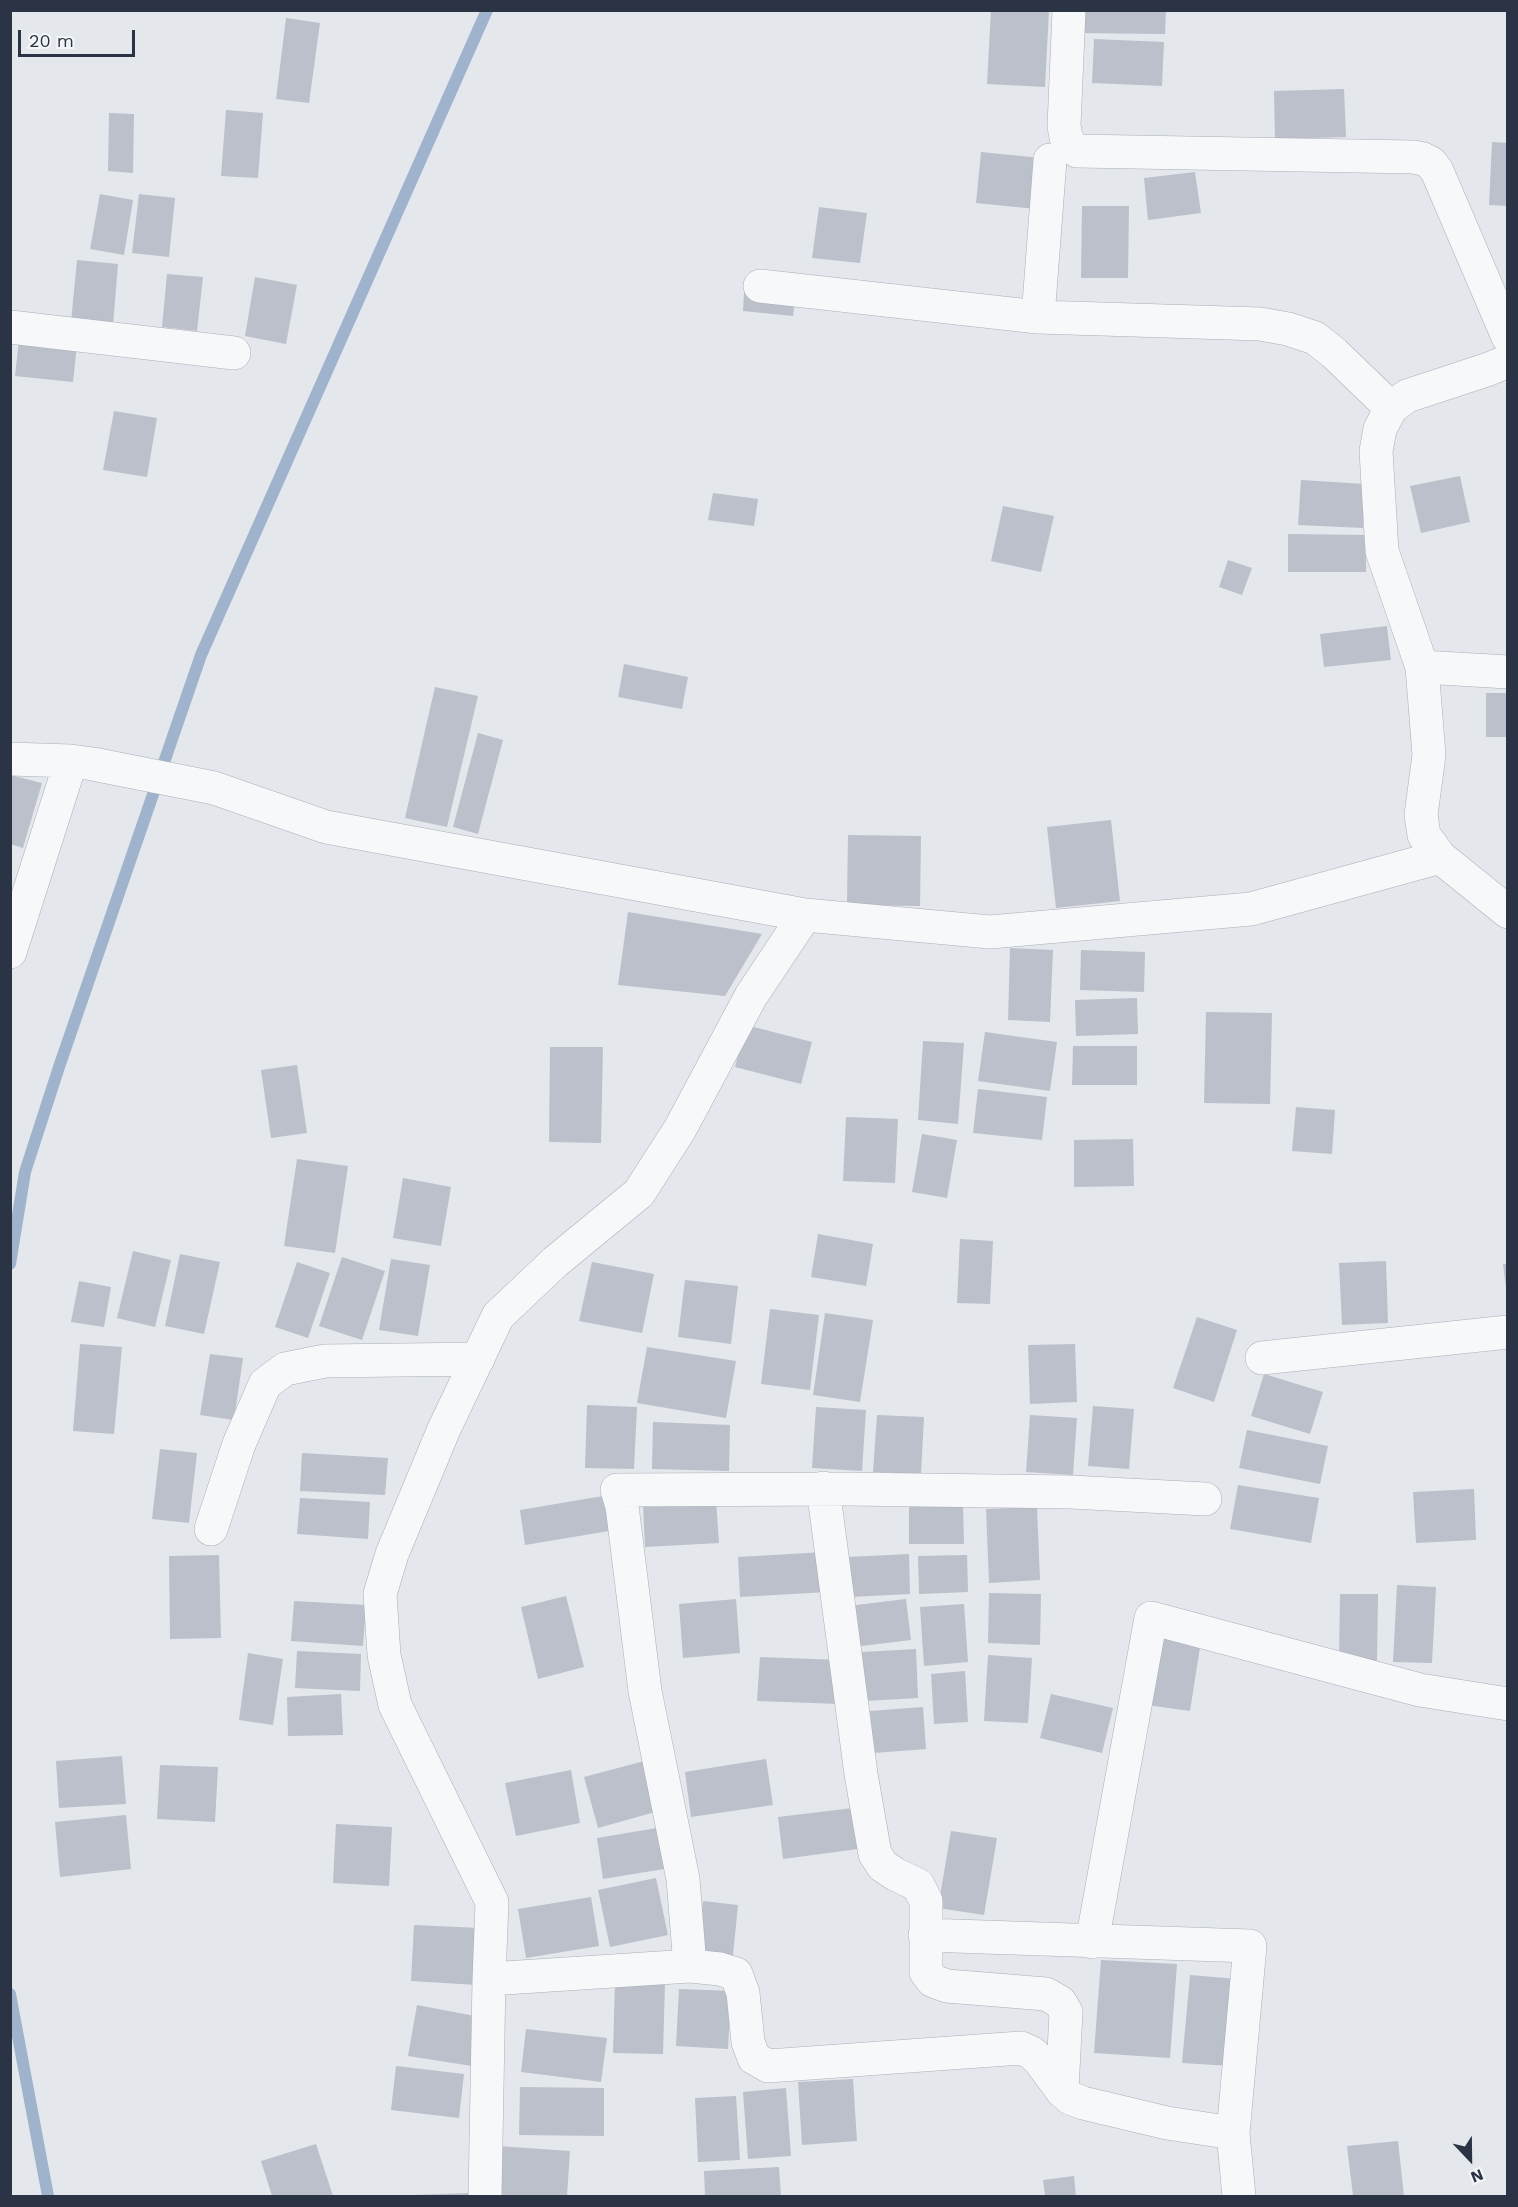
<!DOCTYPE html>
<style>
body{margin:0}
#map{position:relative;width:1518px;height:2207px;overflow:hidden;background:#e4e7ec;font-family:"Work Sans",sans-serif}
canvas{display:block}
.frame{position:absolute;inset:0;border:12px solid #2b3445;pointer-events:none}
.north{position:absolute;left:1440px;top:2129px;width:60px;height:60px;-webkit-text-stroke:4px #f4f6f9;paint-order:stroke;rotate:158deg;font-size:16px;font-weight:700;line-height:24px;text-align:center;color:#2b3445}
.north::after{content:'';display:block;margin:auto;width:21px;height:27px;background:#2b3445;clip-path:polygon(50% 0,100% 100%,50% 72%,0 100%)}
.scale{position:absolute;left:18px;top:30px;width:117px;height:27px;box-sizing:border-box;border:3px solid #2b3445;border-top:0;padding-left:8px;font-size:18px;line-height:21px;white-space:nowrap;color:#2b3445;-webkit-text-stroke:4px #f4f6f9;paint-order:stroke}
</style>
<div id="map">
<canvas width="1518" height="2207"></canvas>
<div class="frame"></div>
<div class="north">N</div>
<div class="scale">20 m</div>
</div>
<script>
const g = document.querySelector('canvas').getContext('2d');
g.lineJoin = 'round';
const shape = rows => new Path2D(rows.map(r => 'M' + r).join(''));
function strokePath(path, color, width, dash) { g.strokeStyle = color; g.lineWidth = width; g.lineCap = dash ? 'butt' : 'round'; g.setLineDash(dash || []); g.stroke(path); }
function fillPath(path, color) { g.fillStyle = color; g.fill(path, 'evenodd'); }
const stream = shape([
 [10,1264,25,1172,59,1067,201,655,487,10],
 [10,1994,48,2196]
]);
const building = shape([
 [991,10,1049,10,1045,87,987,84],
 [1075,10,1166,10,1165,34,1075,33],
 [286,18,320,23,309,103,276,99],
 [1094,39,1164,42,1162,86,1092,83],
 [1344,89,1346,137,1275,139,1274,91],
 [226,110,263,113,258,178,221,176],
 [109,113,134,114,133,173,108,171],
 [1492,142,1508,143,1508,206,1489,205],
 [981,152,1041,158,1036,209,976,203],
 [1195,172,1201,213,1148,220,1144,178],
 [100,194,133,200,124,255,90,249],
 [139,194,175,198,169,257,132,253],
 [1082,206,1129,206,1128,278,1081,278],
 [819,207,867,213,860,263,812,258],
 [77,260,118,264,113,325,71,322],
 [167,274,203,277,197,331,162,327],
 [255,277,297,285,286,344,245,336],
 [744,293,795,298,793,316,743,311],
 [19,339,77,345,73,382,15,376],
 [114,411,157,418,147,477,103,470],
 [1460,476,1470,522,1421,533,1410,486],
 [1301,480,1365,484,1363,528,1298,525],
 [713,493,758,499,754,526,708,520],
 [1003,506,1054,516,1041,572,991,561],
 [1288,534,1366,535,1366,572,1288,572],
 [1228,560,1252,568,1242,595,1219,587],
 [1387,626,1391,660,1324,667,1320,634],
 [624,664,688,677,682,709,618,697],
 [435,687,478,696,447,827,405,818],
 [1486,693,1508,693,1508,737,1486,737],
 [478,733,503,740,478,834,453,827],
 [10,775,42,783,23,848,10,844],
 [1111,820,1120,901,1056,908,1047,827],
 [848,835,921,836,920,906,847,905],
 [628,912,762,934,725,996,618,985],
 [1010,948,1053,950,1050,1022,1008,1020],
 [1081,950,1145,952,1144,992,1080,990],
 [1137,998,1138,1034,1076,1036,1075,1000],
 [1206,1012,1272,1013,1270,1104,1204,1103],
 [746,1025,812,1042,801,1084,735,1067],
 [985,1032,1057,1042,1050,1091,978,1081],
 [923,1041,964,1043,958,1124,918,1120],
 [1073,1046,1137,1046,1137,1085,1072,1085],
 [550,1047,603,1047,601,1143,549,1142],
 [297,1065,307,1133,271,1138,261,1070],
 [978,1089,1047,1097,1042,1140,973,1133],
 [1296,1107,1335,1110,1332,1154,1292,1151],
 [846,1117,898,1119,895,1183,843,1181],
 [922,1134,957,1140,947,1198,912,1192],
 [1133,1139,1134,1186,1074,1187,1074,1140],
 [297,1159,348,1166,335,1253,284,1246],
 [403,1178,451,1187,441,1246,393,1238],
 [818,1234,873,1244,866,1286,811,1277],
 [960,1239,993,1241,990,1304,957,1303],
 [133,1251,171,1260,155,1327,117,1318],
 [180,1254,220,1262,204,1334,165,1326],
 [342,1257,385,1271,362,1340,319,1326],
 [391,1259,430,1265,418,1336,379,1330],
 [1386,1261,1388,1323,1342,1325,1339,1263],
 [297,1262,330,1273,308,1338,275,1327],
 [592,1262,654,1274,642,1333,579,1321],
 [1503,1264,1508,1264,1508,1288,1506,1288],
 [685,1280,738,1286,731,1344,678,1337],
 [79,1281,111,1287,104,1327,71,1322],
 [770,1309,819,1315,810,1390,761,1384],
 [825,1313,873,1320,860,1402,813,1395],
 [1197,1317,1237,1330,1214,1402,1173,1388],
 [80,1344,122,1347,114,1434,73,1431],
 [1075,1344,1077,1402,1030,1404,1028,1345],
 [647,1347,736,1361,726,1418,637,1403],
 [210,1354,243,1358,234,1420,200,1415],
 [1264,1374,1323,1392,1310,1434,1251,1416],
 [587,1405,637,1407,634,1469,585,1468],
 [1093,1406,1134,1409,1129,1469,1088,1466],
 [816,1407,866,1410,862,1471,812,1468],
 [877,1415,924,1417,921,1474,873,1472],
 [1030,1415,1077,1418,1073,1475,1026,1472],
 [653,1422,730,1425,729,1471,652,1469],
 [1247,1430,1328,1446,1320,1484,1239,1468],
 [160,1449,197,1453,189,1523,152,1519],
 [302,1453,388,1458,385,1495,300,1491],
 [1238,1485,1319,1498,1311,1543,1230,1529],
 [1474,1489,1476,1540,1416,1543,1413,1492],
 [603,1496,609,1531,525,1545,520,1510],
 [300,1498,370,1502,368,1539,297,1534],
 [716,1500,719,1543,645,1547,643,1504],
 [909,1505,963,1505,964,1544,909,1544],
 [1037,1507,1040,1580,989,1583,986,1509],
 [825,1552,827,1592,740,1597,738,1557],
 [909,1554,910,1594,850,1597,848,1557],
 [219,1555,221,1638,170,1639,169,1556],
 [967,1555,968,1592,919,1594,918,1556],
 [1397,1585,1436,1587,1432,1663,1393,1662],
 [989,1593,1041,1594,1040,1645,988,1643],
 [1340,1594,1378,1594,1377,1663,1339,1663],
 [566,1596,584,1667,538,1679,521,1607],
 [736,1599,740,1653,683,1658,679,1604],
 [906,1599,911,1640,853,1647,848,1606],
 [294,1601,366,1605,363,1646,291,1641],
 [964,1604,968,1662,924,1666,920,1607],
 [1158,1634,1201,1641,1190,1711,1147,1705],
 [916,1649,918,1698,864,1701,862,1652],
 [297,1651,361,1654,360,1691,295,1688],
 [248,1653,283,1659,273,1725,239,1720],
 [988,1655,1032,1658,1028,1723,984,1721],
 [760,1657,841,1660,840,1704,757,1701],
 [965,1671,968,1722,934,1724,931,1674],
 [341,1694,343,1735,288,1736,287,1697],
 [1051,1694,1113,1708,1102,1753,1040,1738],
 [923,1707,926,1749,874,1753,870,1711],
 [122,1756,126,1804,59,1808,56,1761],
 [766,1759,773,1805,691,1817,685,1772],
 [648,1760,662,1810,598,1828,584,1777],
 [160,1765,218,1767,215,1822,157,1819],
 [571,1770,580,1823,516,1836,505,1783],
 [853,1808,858,1849,783,1859,778,1817],
 [126,1815,131,1869,60,1877,55,1822],
 [336,1824,392,1827,389,1886,333,1883],
 [663,1827,670,1868,603,1879,597,1838],
 [951,1831,997,1838,984,1915,938,1908],
 [656,1878,668,1935,610,1947,598,1890],
 [591,1897,599,1946,526,1958,518,1909],
 [703,1901,738,1905,733,1955,697,1952],
 [414,1925,480,1928,477,1985,411,1981],
 [1101,1960,1177,1964,1170,2058,1094,2053],
 [1190,1975,1238,1979,1231,2066,1182,2063],
 [615,1982,665,1983,663,2054,613,2053],
 [679,1989,731,1991,728,2049,676,2046],
 [417,2005,480,2017,472,2066,408,2056],
 [526,2029,607,2038,601,2082,521,2072],
 [396,2066,464,2074,459,2118,391,2110],
 [853,2079,857,2141,802,2145,798,2082],
 [520,2087,604,2088,604,2136,519,2135],
 [786,2088,791,2156,748,2159,743,2092],
 [736,2096,740,2160,698,2162,695,2098],
 [1398,2141,1404,2196,1353,2196,1347,2146],
 [316,2144,333,2196,272,2196,261,2161],
 [498,2146,570,2151,567,2196,494,2196],
 [779,2167,781,2196,705,2196,704,2171],
 [1074,2176,1076,2196,1045,2196,1043,2180],
 [470,2193,470,2196,412,2196,412,2195]
]);
const minor = shape([
 [1069,10,1064,126,1066,137,1070,145,1077,151,1413,157,1423,159,1431,163,1437,171,1508,337],
 [760,286,1038,317,1050,160],
 [1038,317,1260,324,1288,329,1315,338,1334,353,1391,408],
 [10,327,234,353],
 [1508,361,1489,369,1407,396,1391,408,1380,429,1376,451,1382,551,1422,667,1429,755,1421,815,1424,835,1440,857,1508,912],
 [1422,667,1508,672],
 [10,759,71,761,93,764,214,788,326,827,805,915,990,932,1251,909,1440,857],
 [10,952,71,761],
 [1262,1358,1508,1332],
 [823,1488,861,1774,875,1854,883,1866,895,1874,918,1885,926,1901,926,1972,933,1981,947,1986,1046,1994,1060,2002,1066,2012,1062,2091],
 [211,1529,239,1444,265,1384,285,1369,325,1361,478,1359],
 [925,1935,1250,1946,1233,2133],
 [1092,1942,1151,1618,1420,1690,1508,1704],
 [690,1966,683,1879,645,1691,622,1506,617,1490,847,1489,1071,1492,1205,1499],
 [489,1979,690,1966,720,1969,736,1974,743,1993,748,2042,754,2058,768,2066,1021,2048,1032,2053,1040,2061,1062,2091,1070,2098,1083,2103,1167,2123,1233,2133,1239,2196],
 [485,2196,489,1979,492,1902,395,1705,384,1655,380,1594,392,1554,444,1429,498,1316,555,1262,639,1193,680,1129,751,996,805,915]
]);
strokePath(stream, '#9fb4cc', 12);
fillPath(building, '#bbc0ca');
strokePath(minor, '#a9aeb7', 34);
strokePath(minor, '#f7f8fa', 33);
</script>
